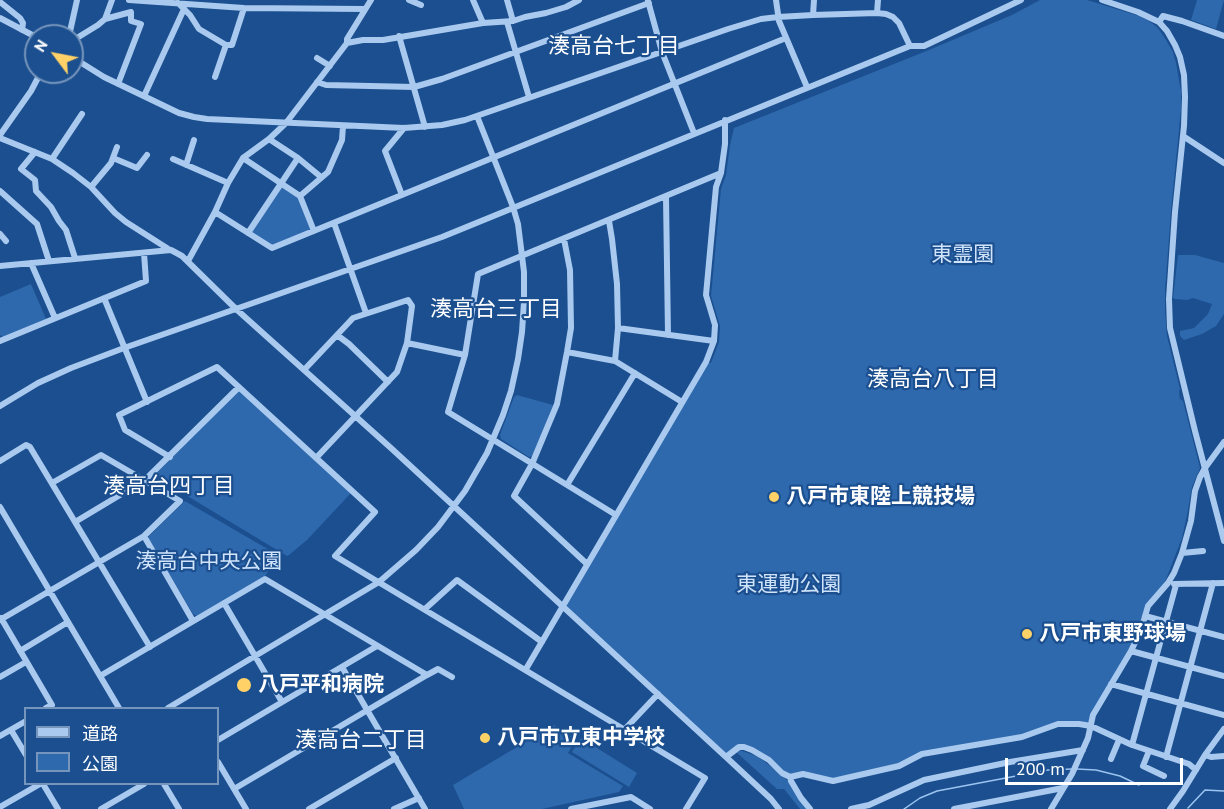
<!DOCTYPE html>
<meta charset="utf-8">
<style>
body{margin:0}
#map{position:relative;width:1224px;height:809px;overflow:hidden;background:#1b4f8f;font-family:"PT Sans","Noto Sans JP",sans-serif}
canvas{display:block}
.legend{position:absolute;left:24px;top:707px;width:195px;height:78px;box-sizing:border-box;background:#1b4f8f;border:2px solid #7695bc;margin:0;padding:8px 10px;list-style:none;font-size:18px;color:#fff}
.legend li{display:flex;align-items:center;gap:12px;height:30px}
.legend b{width:30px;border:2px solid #7695bc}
.north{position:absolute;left:24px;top:24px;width:60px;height:60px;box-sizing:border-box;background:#1b4f8f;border:2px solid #7695bc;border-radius:50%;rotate:302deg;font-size:16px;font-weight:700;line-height:24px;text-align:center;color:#fff}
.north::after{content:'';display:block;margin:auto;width:21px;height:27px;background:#ffd166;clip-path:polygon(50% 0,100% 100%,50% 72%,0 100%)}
.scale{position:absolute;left:1005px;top:758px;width:178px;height:27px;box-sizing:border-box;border:3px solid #fff;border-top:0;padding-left:8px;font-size:18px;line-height:21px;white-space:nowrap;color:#fff;-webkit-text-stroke:4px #1b4f8f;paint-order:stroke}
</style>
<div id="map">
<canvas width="1224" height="809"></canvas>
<ul class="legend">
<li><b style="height:8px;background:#a9c9ee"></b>道路</li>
<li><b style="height:16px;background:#2e69ad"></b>公園</li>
</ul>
<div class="north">N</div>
<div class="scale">200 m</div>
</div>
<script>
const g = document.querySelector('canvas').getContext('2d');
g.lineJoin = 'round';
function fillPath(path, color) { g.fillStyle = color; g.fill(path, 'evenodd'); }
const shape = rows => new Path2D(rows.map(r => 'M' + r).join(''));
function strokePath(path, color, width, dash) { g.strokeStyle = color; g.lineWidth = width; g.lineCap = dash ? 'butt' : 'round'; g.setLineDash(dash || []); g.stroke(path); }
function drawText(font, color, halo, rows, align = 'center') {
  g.font = font + ' "PT Sans","Noto Sans JP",sans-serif'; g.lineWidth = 4.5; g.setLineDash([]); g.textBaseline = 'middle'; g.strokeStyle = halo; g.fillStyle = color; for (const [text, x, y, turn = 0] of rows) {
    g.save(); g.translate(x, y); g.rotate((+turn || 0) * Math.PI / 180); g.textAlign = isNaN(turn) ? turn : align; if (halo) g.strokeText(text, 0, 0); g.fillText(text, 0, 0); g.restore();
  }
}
const green = shape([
 [1040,0,1087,0,1139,16,1149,21,1158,28,1166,40,1173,52,1176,63,1181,91,1181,109,1171,211,1165,290,1165,311,1167,336,1180,389,1179,392,1180,399,1183,401,1200,468,1192,487,1187,515,1182,538,1165,582,1155,597,1141,630,1101,700,1091,726,1068,724,1022,737,922,754,899,766,833,781,803,774,790,777,769,760,744,748,726,757,563,606,706,362,711,363,719,342,720,326,711,296,721,189,726,175,730,145,734,128,924,52,1012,15],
 [1197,0,1224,0,1216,29,1191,20],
 [281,183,300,196,314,231,272,248,248,233],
 [1178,255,1195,255,1224,263,1224,314,1216,326,1202,334,1184,340,1180,336,1180,331,1194,328,1208,314,1212,304,1193,298,1187,300,1175,299,1173,298],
 [31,284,46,319,3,337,0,335,0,297],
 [240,391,351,493,307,540,289,555,287,556,154,476,237,392],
 [517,395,553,405,533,456,529,457,501,439,500,435,514,397],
 [185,501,278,555,265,576,197,616,193,614,149,539,149,536],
 [554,725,576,739,568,753,623,786,619,792,542,809,464,809,453,785],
 [581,738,637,773,629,787,572,752],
 [739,750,757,756,777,771,789,782,806,809,800,809,784,789,777,789,736,752]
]);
const stream = shape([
 [1077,769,1096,770,1120,776,1139,785],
 [1188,808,1205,790,1224,791],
 [904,809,920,798,937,791,1048,770,1072,769]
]);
const minor = shape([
 [129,0,244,8,364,9],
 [409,0,421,5],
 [473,0,483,23],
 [507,0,513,21],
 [776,0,779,21,807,87],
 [1102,0,1138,12,1159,22,1167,31,1175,45,1180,57,1184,75,1185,97,1184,126,1175,212,1169,299,1170,328,1195,431,1224,541],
 [648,1,662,52,694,133],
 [0,2,20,18,23,23,22,30],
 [178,3,190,15,199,29,226,45,232,45,244,8],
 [877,13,878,0],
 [813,15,814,0],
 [0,18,36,37],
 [105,19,131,12,131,21,141,24,118,84],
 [507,22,529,97],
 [1159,22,1163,16,1182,21,1224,36],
 [69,36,77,0],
 [399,36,425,127],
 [72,41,98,25,105,19,112,0],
 [347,43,363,40,383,40,483,23,513,21,525,17,546,13,566,7,579,0],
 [72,57,104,77,179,113,194,117,207,119,404,128,442,125,465,120,728,29,761,19,778,17,813,15,877,13,886,14,893,17,899,23,910,46],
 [317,58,330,66],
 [215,77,226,45],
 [317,82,326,85,414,87,442,79,649,3],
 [144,96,184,9],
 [0,135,31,91,41,72],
 [1183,136,1224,163],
 [0,138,52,159,73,173,91,187,115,213,126,222,170,250],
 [269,139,298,158,321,177],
 [35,152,21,169,35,180,36,191,51,207,59,221,66,230,75,258],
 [113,158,137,168,147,155],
 [243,158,300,196,314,231],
 [52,159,82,114],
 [173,159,228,183],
 [186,165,194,140],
 [91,187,111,163,117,147],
 [0,191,37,224,49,261],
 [402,195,385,151,404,128],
 [300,196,328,172,342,140,343,126],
 [666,197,668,335],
 [215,212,272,248,786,38],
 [609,221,612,239,617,284,618,328,615,361],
 [334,223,366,313],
 [248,233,298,158],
 [0,234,6,241],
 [564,239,570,270,571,328,567,352,557,404,532,464,514,496,587,564],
 [188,261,215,212,228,183,243,158,269,139,286,123,347,43,347,39,371,0],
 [31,263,55,318],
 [0,266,171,250,182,256,236,309,392,449,726,757,771,799,779,809],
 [104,298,147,402],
 [618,328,714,341],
 [337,335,349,344,388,382],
 [0,341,146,281,144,253],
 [407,343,465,355],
 [567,352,615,361,682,402],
 [304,370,353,318,408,300,412,306,407,343,397,372,316,458],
 [0,406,38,383,71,368,124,348,442,237,910,46,924,46,1021,0],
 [170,457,125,430,119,415,217,367,375,512,335,556,705,778,686,809],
 [0,461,26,445,30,447,150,647],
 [567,485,635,373],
 [0,507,119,708],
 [616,515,448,412,465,355,478,274,721,173],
 [75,522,145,480,239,387],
 [144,536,193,621],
 [1182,553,1203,551],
 [1174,584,1224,583],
 [224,603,282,702],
 [425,609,457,580,542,642],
 [1145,616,1224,637],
 [1,618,52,705,46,708],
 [0,620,144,536,180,501,101,455,52,483],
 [20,651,68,622],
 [1131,651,1224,676],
 [342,667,425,809],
 [526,669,706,362,714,341,715,325,706,295,716,187,721,173,725,144,725,120],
 [100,676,265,579,427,675],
 [0,677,26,662],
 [1111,684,1224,715],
 [168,708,379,582,416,550,438,527,465,491,487,453,503,415,511,391,518,359,522,332,524,302,524,272,518,224,513,207,477,116],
 [625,729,658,694],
 [11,730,26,755],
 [0,736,26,721],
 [218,740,377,646],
 [1132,745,1176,585],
 [1149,751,1143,766,1164,776],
 [1205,755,1211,757,1224,756],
 [726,757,739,747,744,747,752,750,769,760,782,773,790,777,803,774,833,781,899,766,922,754,1022,737,1058,724,1079,724,1091,726,1132,745,1189,764,1196,770],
 [1166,757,1213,583],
 [1111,759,1119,740],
 [218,762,246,809],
 [790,777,791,781,801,798,810,809],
 [43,784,58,809],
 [164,784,179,809],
 [234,789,427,675,438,669,452,677],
 [0,807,40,784],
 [101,809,144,784],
 [309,809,396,758],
 [394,809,419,798],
 [571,809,631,797,650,809],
 [851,809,869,805,924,780,1010,762,1083,750],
 [954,809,1063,788],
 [1051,809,1072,774,1088,738,1093,715,1131,651,1141,630,1148,606,1168,583,1174,573,1182,553,1191,521,1195,491,1200,477,1205,468,1224,442],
 [1170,809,1183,791,1205,755,1224,729]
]);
const markers = [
 [774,497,6,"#ffd166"],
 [1027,634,6,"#ffd166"],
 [244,685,8,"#ffd166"],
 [485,738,6,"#ffd166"]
];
const parkNames = [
 ["東霊園",963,255],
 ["湊高台中央公園",209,562],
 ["東運動公園",789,585]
];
const poiNames = [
 ["八戸市東陸上競技場",786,497],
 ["八戸市東野球場",1039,634],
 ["八戸平和病院",258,685],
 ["八戸市立東中学校",497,738]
];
const neighbourhoodNames = [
 ["湊高台七丁目",614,47],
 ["湊高台三丁目",496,310],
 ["湊高台八丁目",933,380],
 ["湊高台四丁目",169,487],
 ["湊高台二丁目",361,741]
];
fillPath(green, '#2e69ad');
strokePath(stream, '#9cc4f0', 1.5);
strokePath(minor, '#a9c9ee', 6);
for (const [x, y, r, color] of markers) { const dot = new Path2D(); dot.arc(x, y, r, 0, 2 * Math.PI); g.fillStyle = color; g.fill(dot); strokePath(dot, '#1b4f8f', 2); }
drawText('21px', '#cfe3fa', '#1b4f8f', parkNames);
drawText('bold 21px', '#fff', '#1b4f8f', poiNames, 'left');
drawText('22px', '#fff', '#1b4f8f', neighbourhoodNames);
</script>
